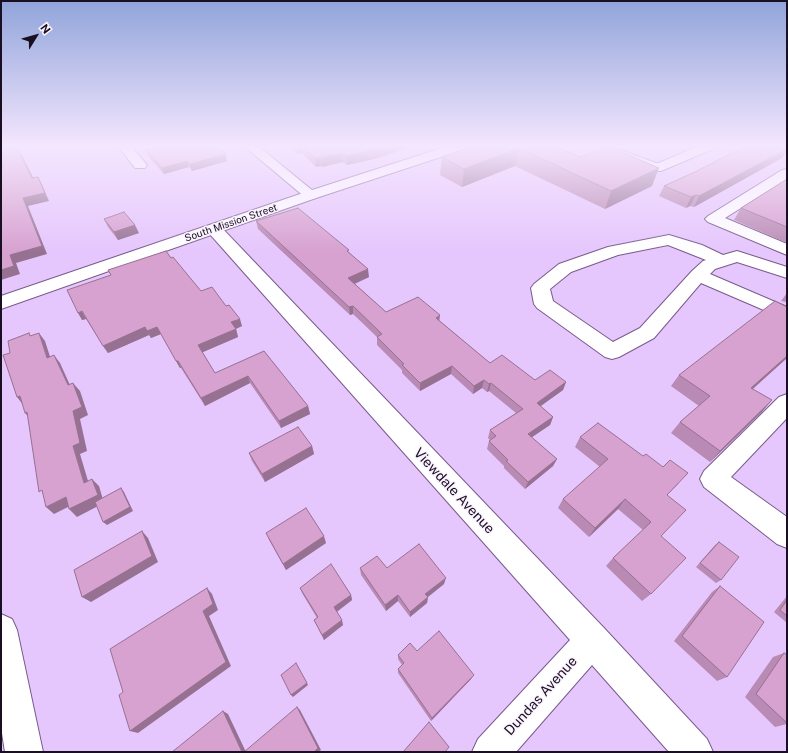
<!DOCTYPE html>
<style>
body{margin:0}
#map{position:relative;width:788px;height:753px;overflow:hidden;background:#e6c7fd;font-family:"Public Sans",sans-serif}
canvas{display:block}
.frame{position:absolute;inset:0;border:2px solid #1a0f22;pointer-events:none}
.north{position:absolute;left:16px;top:16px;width:40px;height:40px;-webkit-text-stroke:3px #faf3fe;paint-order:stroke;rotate:53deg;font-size:11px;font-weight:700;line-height:16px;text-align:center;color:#1a0f22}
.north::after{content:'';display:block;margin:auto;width:14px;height:18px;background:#1a0f22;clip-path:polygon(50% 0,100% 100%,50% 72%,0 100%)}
</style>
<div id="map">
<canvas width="788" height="753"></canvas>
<div class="frame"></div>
<div class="north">N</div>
</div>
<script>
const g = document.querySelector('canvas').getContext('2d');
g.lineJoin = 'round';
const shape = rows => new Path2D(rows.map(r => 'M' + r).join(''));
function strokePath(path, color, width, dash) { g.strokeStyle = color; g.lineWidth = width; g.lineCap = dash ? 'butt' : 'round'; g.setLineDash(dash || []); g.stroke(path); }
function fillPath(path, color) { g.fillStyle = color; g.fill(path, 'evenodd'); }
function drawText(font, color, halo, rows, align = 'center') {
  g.font = font + ' "Public Sans",sans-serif'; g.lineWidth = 3; g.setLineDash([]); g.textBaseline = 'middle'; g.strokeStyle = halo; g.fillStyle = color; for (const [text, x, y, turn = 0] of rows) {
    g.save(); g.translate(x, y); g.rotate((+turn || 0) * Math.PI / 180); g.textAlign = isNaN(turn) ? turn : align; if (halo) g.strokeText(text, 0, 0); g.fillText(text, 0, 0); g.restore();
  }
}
const minor = shape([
 [118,146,131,146,147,165,145,168,135,168,118,146],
 [244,146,258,146,318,195,316,198,311,199,306,198,244,146],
 [591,146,609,146,656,163,659,163,698,146,715,146,713,149,661,171,655,171,636,166,593,149,591,146],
 [787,169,787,179,725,218,787,244,787,255,708,222,705,219,708,216,782,170,787,169],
 [214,224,220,226,604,628,707,739,713,752,669,752,592,665,516,752,472,752,478,739,570,640,208,232,206,229,208,226,214,224],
 [669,235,702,245,723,255,737,251,787,267,787,278,737,262,715,269,710,274,787,307,787,320,701,283,654,338,619,357,612,359,605,357,537,308,534,304,531,288,534,284,559,264,608,247,669,235],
 [668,245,706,260,703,261,692,271,640,328,613,342,553,301,550,289,571,272,618,255,668,245],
 [787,394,787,418,731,477,787,517,787,548,777,544,704,487,700,479,704,471,779,397,787,394],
 [1,614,12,619,17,630,43,752,5,752,1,727,1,614]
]);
const major = shape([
 [448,146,467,146,465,149,316,198,1,309,1,296,306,192,448,146]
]);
const wall = shape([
 [289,146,413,146,378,158,347,165,343,162,322,167,321,166,316,167,302,153,297,154],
 [473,146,554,146,580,157,652,186,605,209,515,166,462,187,440,175,442,157],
 [787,146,786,147,787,147,787,150,782,158,694,207,690,206,686,208,659,196,664,186],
 [146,150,227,161,192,171,189,167,164,174,148,156],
 [787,179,787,243,734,220,741,208],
 [104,219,139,233,118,240,108,227],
 [256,221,349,252,369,277,355,284,386,312,440,321,490,363,535,380,566,382,563,390,540,406,553,417,550,425,531,437,557,459,553,466,525,489,504,468,504,466,487,449,489,441,490,440,488,438,490,430,516,413,489,391,487,392,482,388,473,394,451,374,420,391,402,373,402,370,377,345,377,337,353,314,350,315,258,229],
 [171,258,201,291,226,306,242,326,236,329,238,337,202,352,215,373,264,351,308,406,310,414,281,428,250,383,205,406,181,368,180,368,161,334,151,338,149,335,108,353,86,319,82,320,111,275,108,270],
 [787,293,787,302,781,301],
 [787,307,787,358,753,389,762,412,710,462,671,433,680,422,699,406,671,386,679,375],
 [580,437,679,483,667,495,661,536,651,594,642,601,606,566,613,558,643,530,618,509,589,537,558,508,563,499,600,467,575,447],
 [312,446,314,454,265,482,252,461,249,453],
 [266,533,326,543,286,570,269,540],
 [719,542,721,580,716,583,696,567,715,545],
 [360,568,387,568,444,584,428,597,427,603,410,617,398,601,386,611,361,575],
 [720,586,727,677,717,681,674,641,712,592],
 [300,588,351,595,352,600,337,612,343,625,324,640,314,620,317,618,302,593],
 [787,596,787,623,774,612],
 [417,651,471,679,431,721,398,673,398,669,402,665,398,659,398,655],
 [784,653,787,655,787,724,775,727,745,697,773,657]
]);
const shadedWall = shape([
 [296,146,301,146,302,153,297,154],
 [386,146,413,146,378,158,347,165,347,156],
 [786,146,787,146,785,150,787,149,787,150,782,158,694,207,699,196],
 [17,148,22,155,37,186,32,178],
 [519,148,515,166,462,187,464,169],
 [342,153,343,162,322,167,321,158],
 [226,154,227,161,192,171,190,164],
 [320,157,321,166,316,167,315,158],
 [187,161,189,167,164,174,162,168],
 [659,168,652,186,605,209,611,191],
 [38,177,42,185,49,201,28,206,47,254,16,263,20,274,1,280,1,270,10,255,23,198],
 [696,195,690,206,686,208,691,197],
 [135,225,139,233,118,240,114,232],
 [368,269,369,277,349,286,348,278],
 [353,306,353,314,350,315,349,307],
 [82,311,86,319,82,320,78,313],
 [440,315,439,323,436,318],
 [240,319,242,326,233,330,231,322],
 [145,327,149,335,108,353,103,346],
 [157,327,161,334,151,338,147,331],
 [236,329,238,337,201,353,198,345],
 [39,333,45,341,53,366,47,358],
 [54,355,60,363,74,394,68,385],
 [787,356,787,358,741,399,751,388],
 [176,361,178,361,181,368,180,368],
 [452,366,451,374,420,391,420,383],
 [248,376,250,383,205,406,201,398],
 [484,380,482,388,473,394,474,386],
 [566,382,563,390,534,411,537,403],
 [73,383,80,391,88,415,80,419,87,451,80,454,91,491,84,483,73,446],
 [491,383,489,391,487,392,489,384],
 [20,396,24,406,17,397],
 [772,400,762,412,710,462,720,451],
 [308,406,310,414,281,428,279,421],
 [27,412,32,421,25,413],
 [553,417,550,425,525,442,528,434],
 [312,446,314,454,265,482,262,474],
 [557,459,553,466,525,489,528,482],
 [92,479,99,486,104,503,77,517,69,509],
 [121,488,124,492,133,511,107,525,103,522],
 [66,497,74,504,54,514,46,507],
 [625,499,618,509,589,537,595,528],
 [142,531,148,538,158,562,91,602,82,597],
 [324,536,326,543,286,570,283,564],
 [446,578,444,584,424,600,425,594],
 [207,588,212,594,218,610,209,616,231,666,138,733,130,731,203,611],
 [351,595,352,600,336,612,334,607],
 [398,595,398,601,386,611,385,605],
 [428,597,427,603,410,617,410,612],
 [342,620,343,625,324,640,322,635],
 [297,665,308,685,293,697,291,695],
 [474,675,471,679,431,721,432,718],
 [297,707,300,710,321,750,318,752,314,752],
 [223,711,228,714,246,752,242,752]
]);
const building = shape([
 [1,146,15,146,17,148,32,178,38,177,45,193,23,198,42,246,10,255,14,266,1,270,1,168,3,167,1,166,1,146],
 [160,146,217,146,226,154,190,164,187,161,162,168,146,150,160,146],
 [303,146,386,146,377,149,347,156,342,153,321,158,320,157,315,158,303,146],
 [473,146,554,146,580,157,608,146,659,168,611,191,519,148,464,169,442,157,473,146],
 [746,146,786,146,785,147,787,147,787,149,699,196,696,195,691,197,664,186,697,171,746,146],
 [787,179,787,227,741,208,787,179],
 [298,208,349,250,347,251,368,269,348,278,386,312,418,297,440,315,436,318,490,363,502,355,535,380,550,370,566,382,537,403,553,417,528,434,557,459,528,482,506,461,508,460,489,441,496,436,490,430,523,409,491,383,489,384,484,380,474,386,452,366,420,383,402,365,404,364,377,337,382,334,353,306,349,307,256,221,298,208],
 [124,212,135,225,114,232,104,219,124,212],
 [166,251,171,258,173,257,201,291,212,287,226,306,229,305,240,319,231,322,236,329,198,345,215,373,264,351,308,406,279,421,248,376,201,398,178,361,176,361,157,327,147,331,145,327,103,346,82,311,78,313,67,290,111,275,108,270,166,251],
 [775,301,787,307,787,356,751,388,772,400,720,451,680,422,710,396,679,375,775,301],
 [29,333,30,336,39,333,47,358,54,355,68,385,73,383,82,407,73,411,80,443,73,446,84,483,92,479,98,495,69,509,66,497,46,507,42,490,39,492,27,412,25,413,20,396,17,397,3,355,10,353,8,341,29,333],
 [598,423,643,456,646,454,663,467,670,460,688,473,667,495,686,510,661,536,686,558,651,594,613,558,651,522,625,499,595,528,563,499,608,459,580,437,598,423],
 [298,427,312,446,262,474,249,453,298,427],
 [121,488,130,507,103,522,95,502,121,488],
 [306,508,324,536,283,564,266,533,306,508],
 [142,531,152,556,82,597,74,570,142,531],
 [719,542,739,557,721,580,700,563,719,542],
 [419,544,446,578,425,594,428,597,410,612,398,595,385,605,360,568,377,556,387,568,419,544],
 [331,564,351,595,334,607,342,620,322,635,314,620,318,617,300,588,331,564],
 [720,586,764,622,727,677,682,636,720,586],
 [207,588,213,604,203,611,226,662,130,731,119,695,123,692,110,649,207,588],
 [787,600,787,616,780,610,787,600],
 [439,631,474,675,432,718,398,669,404,663,398,655,410,643,417,651,439,631],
 [784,653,787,655,787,723,756,694,784,653],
 [296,663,307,683,291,695,281,675,296,663],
 [297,707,318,748,314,752,244,752,297,707],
 [223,711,242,752,172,752,223,711],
 [429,722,449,747,445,752,403,752,429,722]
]);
const farStreetnames = [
 ["South Mission Street",231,223,-19]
];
const nearStreetnames = [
 ["Viewdale Avenue",454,491,47],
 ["Dundas Avenue",541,696,-48]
];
strokePath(minor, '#785b8b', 2);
strokePath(major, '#785b8b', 2);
fillPath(minor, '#fff');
fillPath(major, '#fff');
fillPath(wall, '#b98ab3');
fillPath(shadedWall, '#967192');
fillPath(building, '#d7a1d0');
strokePath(building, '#967192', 1);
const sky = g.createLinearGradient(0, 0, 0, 252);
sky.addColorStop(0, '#90a4da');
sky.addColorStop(0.58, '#f4e6fe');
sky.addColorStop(1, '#f4e6fe00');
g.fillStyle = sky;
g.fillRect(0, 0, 788, 252);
drawText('10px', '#1a0f22', '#faf3fe', farStreetnames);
drawText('14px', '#1a0f22', '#faf3fe', nearStreetnames);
</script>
